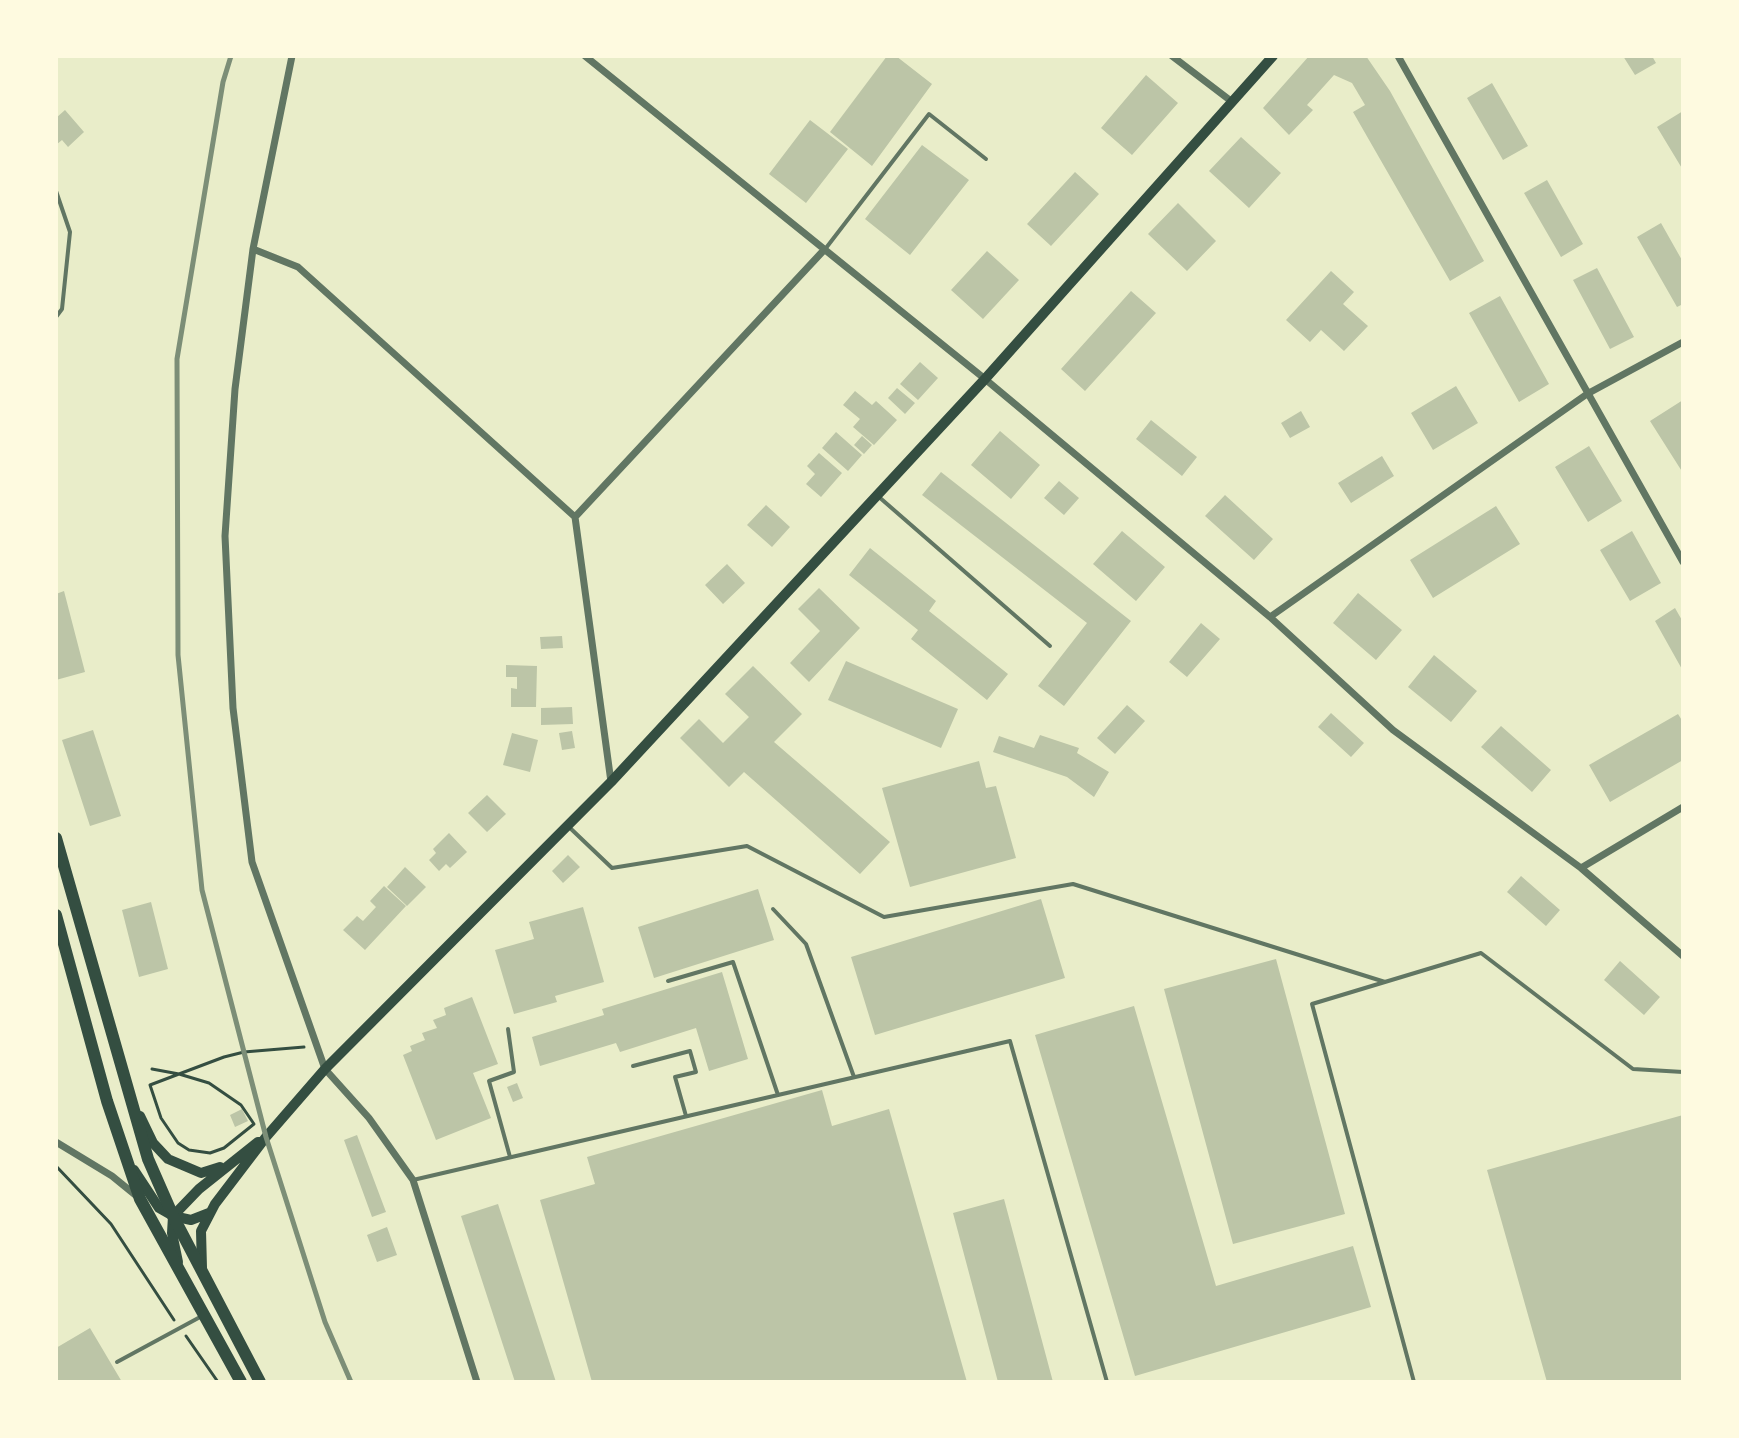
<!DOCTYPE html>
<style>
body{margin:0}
#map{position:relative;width:1739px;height:1438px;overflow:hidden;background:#e9edc9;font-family:"Libre Baskerville",serif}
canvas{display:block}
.frame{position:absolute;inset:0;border:58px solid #fefae0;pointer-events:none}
</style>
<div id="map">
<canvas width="1739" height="1438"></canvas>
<div class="frame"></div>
</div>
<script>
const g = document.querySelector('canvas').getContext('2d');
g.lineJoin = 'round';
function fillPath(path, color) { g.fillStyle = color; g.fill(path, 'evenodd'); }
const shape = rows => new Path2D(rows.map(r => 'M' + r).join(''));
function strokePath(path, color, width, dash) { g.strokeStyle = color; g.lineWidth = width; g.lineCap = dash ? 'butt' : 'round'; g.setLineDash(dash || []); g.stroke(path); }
const building = shape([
 [887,56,896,56,932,84,872,166,830,132],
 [1309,56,1366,56,1390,91,1484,261,1450,281,1353,112,1365,105,1352,83,1334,75,1307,105,1313,110,1289,135,1263,108],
 [1623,56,1652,56,1656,63,1635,75],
 [1146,75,1178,103,1132,155,1101,128],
 [1492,83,1528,146,1503,160,1467,98],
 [65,110,84,132,68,147,62,140,56,145,56,118],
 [1683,111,1683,170,1657,127],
 [810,120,848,149,806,203,769,174],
 [1241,137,1281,173,1249,208,1209,171],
 [922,145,969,180,910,255,865,219],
 [1075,172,1099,194,1051,246,1027,224],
 [1547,180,1583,244,1561,257,1524,193],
 [1178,203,1216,241,1187,271,1148,234],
 [1661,223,1683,262,1683,304,1677,307,1637,237],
 [987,251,1019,280,983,319,951,290],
 [1597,268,1634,337,1610,349,1573,280],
 [1331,271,1354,292,1343,304,1368,326,1344,351,1321,330,1310,342,1286,320],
 [1131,291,1156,313,1085,391,1061,369],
 [1500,296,1549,384,1519,402,1469,313],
 [920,362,938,378,918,400,900,384],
 [1456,386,1478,423,1433,450,1411,413],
 [897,388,915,403,905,414,888,398],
 [855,391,872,405,876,401,897,420,874,445,853,427,860,419,843,405],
 [1683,400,1683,473,1650,421],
 [1301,411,1310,427,1290,438,1281,423],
 [1151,420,1197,457,1182,476,1136,439],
 [1000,431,1040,465,1011,499,971,465],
 [836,432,862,455,848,471,822,448],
 [862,436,872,445,864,454,854,445],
 [1589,446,1622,501,1588,522,1555,467],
 [819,453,842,473,821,497,806,484,815,474,807,466],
 [1382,456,1394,476,1351,503,1338,483],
 [941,472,1131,621,1064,706,1038,686,1087,623,922,495],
 [1059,481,1079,498,1064,515,1044,498],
 [1225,495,1273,539,1254,560,1205,516],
 [766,505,790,527,772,547,747,525],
 [1496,506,1520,544,1433,598,1410,560],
 [1122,531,1165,567,1136,601,1093,564],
 [1632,531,1661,583,1630,601,1600,550],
 [870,548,936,601,929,611,1008,674,987,700,911,639,918,630,849,575],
 [727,564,745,583,723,604,705,585],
 [819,588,860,628,809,682,790,663,820,631,798,609],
 [64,591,85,672,56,680,56,594],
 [1358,593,1402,630,1376,660,1333,623],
 [1675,608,1683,622,1683,671,1655,621],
 [1201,623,1220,639,1187,677,1169,662],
 [562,636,563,648,541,649,540,637],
 [1434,655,1477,691,1451,722,1408,687],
 [846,661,958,709,941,748,828,700],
 [506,665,537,666,536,707,511,707,511,688,517,689,517,677,506,677],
 [753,666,802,714,774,742,890,842,860,874,744,772,729,787,680,738,699,719,723,743,749,717,725,694],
 [1127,705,1145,721,1115,754,1097,738],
 [572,707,573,724,541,725,541,708],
 [1331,713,1364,743,1351,757,1318,727],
 [1678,714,1683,722,1683,760,1610,802,1589,765],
 [1501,726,1551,770,1532,792,1481,747],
 [93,730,121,816,90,826,62,740],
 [572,731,575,748,562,750,559,733],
 [512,733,538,740,530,772,503,765],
 [1040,735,1079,748,1077,753,1109,772,1094,797,1067,777,993,752,999,736,1034,748],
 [979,761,986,788,996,786,1016,858,910,887,882,788],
 [487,795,506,814,487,832,468,813],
 [449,833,467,852,450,868,446,864,439,871,429,860,436,853,433,849],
 [568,855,580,867,563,883,552,871],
 [405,867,426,887,407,906,387,887],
 [1521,876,1560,910,1546,926,1507,892],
 [384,886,406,906,365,950,343,930,357,916,363,921,376,907,370,901],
 [758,889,774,940,654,978,638,927],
 [1041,899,1065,978,875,1035,851,957],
 [151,902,168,969,139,977,122,910],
 [583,907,604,982,555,996,557,1002,514,1014,495,950,534,939,529,922],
 [1276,959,1345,1214,1233,1244,1164,989],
 [1620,961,1660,997,1644,1015,1604,980],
 [722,972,748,1059,709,1071,696,1028,620,1052,616,1043,540,1066,532,1037,604,1015,602,1009],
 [472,997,498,1064,473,1073,491,1118,436,1140,403,1055,412,1051,410,1046,425,1040,422,1033,437,1028,433,1020,446,1015,444,1008],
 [1134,1006,1216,1286,1353,1246,1371,1307,1135,1376,1035,1035],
 [517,1083,523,1098,513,1102,507,1087],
 [822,1090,832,1126,889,1109,967,1382,592,1382,540,1200,595,1184,587,1157],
 [242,1109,248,1121,235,1127,230,1115],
 [1683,1115,1683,1382,1547,1382,1487,1170],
 [357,1135,386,1212,372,1217,344,1140],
 [1004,1199,1053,1382,998,1382,953,1213],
 [498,1204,556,1382,515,1382,461,1216],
 [387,1227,397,1255,377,1262,367,1235],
 [90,1328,122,1382,56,1382,56,1348]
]);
const path = shape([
 [152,1069,179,1074,209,1083,241,1105,254,1124,224,1148,210,1153,189,1150,178,1143,161,1118,150,1085,179,1074,224,1057,244,1052,304,1047],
 [56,1166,111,1224,174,1320],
 [186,1336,218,1382]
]);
const service = shape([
 [56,191,70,232,62,309,56,317],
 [826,248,929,114,986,159],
 [879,497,1050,646],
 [569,827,612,868,747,846,884,917,1073,884,1385,982],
 [773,909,806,944,854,1077],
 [668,981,733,962,778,1095],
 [508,1029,514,1072,489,1081,510,1157],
 [633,1066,690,1051,696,1072,675,1077,686,1116],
 [413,1180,1010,1041,1107,1382],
 [117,1362,202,1316],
 [1414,1382,1312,1004,1481,953,1633,1069,1683,1072]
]);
const minor = shape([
 [292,56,253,249,235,389,225,536,233,708,252,862,325,1069,369,1118,413,1180,477,1382],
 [585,56,985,379,1270,617,1393,730,1581,868,1683,956],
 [1172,56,1231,101],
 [1398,56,1683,562],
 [253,249,298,267,575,517,611,782],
 [575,517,824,250],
 [1270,617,1587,394,1683,342],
 [1581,868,1683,807],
 [56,1142,112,1176,139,1198]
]);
const secondary = shape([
 [140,1116,153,1143,168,1159,201,1173,220,1167],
 [134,1170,159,1208,173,1216,191,1220,209,1213],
 [178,1262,172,1233,173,1216,199,1189,258,1142],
 [202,1268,201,1231,215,1204,266,1137,325,1069,611,782,985,379,1273,56]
]);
const trunk = shape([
 [56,838,148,1159,173,1216,260,1382],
 [56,915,107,1101,140,1199,241,1382]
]);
const rail = shape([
 [231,56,223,82,177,359,178,655,202,890,266,1137,325,1322,351,1382]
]);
fillPath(building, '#bcc5a7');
strokePath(path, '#344e41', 3);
strokePath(service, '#617663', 4);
strokePath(minor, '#617663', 7);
strokePath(secondary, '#344e41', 10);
strokePath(trunk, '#344e41', 12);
strokePath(rail, '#7c8e77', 5);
</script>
